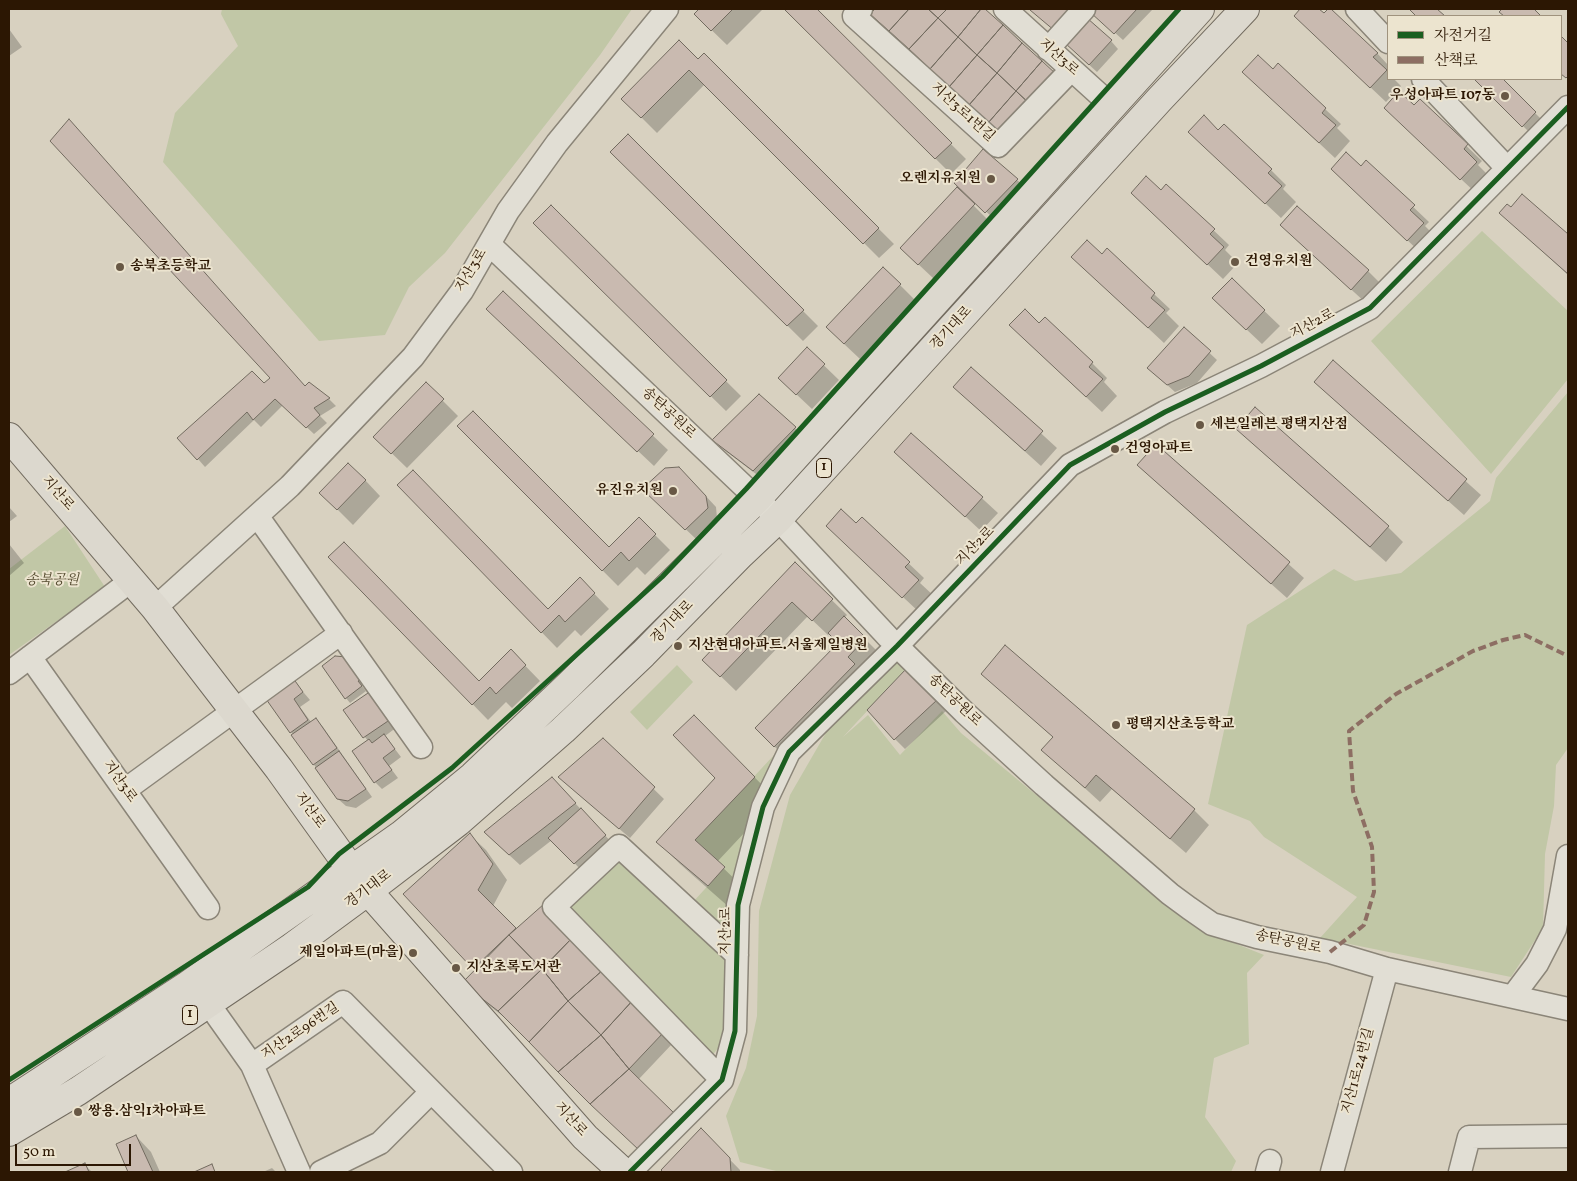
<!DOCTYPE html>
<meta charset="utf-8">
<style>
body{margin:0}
#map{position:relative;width:1577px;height:1181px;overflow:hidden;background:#d8d1c0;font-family:Vollkorn,"Noto Serif KR",serif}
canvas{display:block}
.frame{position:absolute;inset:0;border:10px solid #2c1703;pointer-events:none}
.legend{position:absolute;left:1387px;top:15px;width:175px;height:65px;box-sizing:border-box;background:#ece4cf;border:1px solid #9f927d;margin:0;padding:6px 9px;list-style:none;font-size:15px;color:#2c1703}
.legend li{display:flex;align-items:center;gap:10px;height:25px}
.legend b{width:25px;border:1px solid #9f927d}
.scale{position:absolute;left:15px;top:1144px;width:116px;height:22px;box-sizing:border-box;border:2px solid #2c1703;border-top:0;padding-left:6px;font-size:15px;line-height:18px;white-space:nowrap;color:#2c1703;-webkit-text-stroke:4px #ece4cf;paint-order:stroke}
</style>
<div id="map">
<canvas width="1577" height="1181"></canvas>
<div class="frame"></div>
<ul class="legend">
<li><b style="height:6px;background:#1b5e20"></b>자전거길</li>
<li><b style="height:6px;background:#8d6e63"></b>산책로</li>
</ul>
<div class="scale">50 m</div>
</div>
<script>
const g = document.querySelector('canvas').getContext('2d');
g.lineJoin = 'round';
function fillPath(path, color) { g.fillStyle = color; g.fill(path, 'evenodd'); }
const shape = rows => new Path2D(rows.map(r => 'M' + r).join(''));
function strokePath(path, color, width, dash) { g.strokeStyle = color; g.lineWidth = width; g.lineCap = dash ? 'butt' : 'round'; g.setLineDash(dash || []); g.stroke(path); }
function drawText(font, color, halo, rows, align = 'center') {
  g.font = font + ' Vollkorn,"Noto Serif KR",serif'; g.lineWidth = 4; g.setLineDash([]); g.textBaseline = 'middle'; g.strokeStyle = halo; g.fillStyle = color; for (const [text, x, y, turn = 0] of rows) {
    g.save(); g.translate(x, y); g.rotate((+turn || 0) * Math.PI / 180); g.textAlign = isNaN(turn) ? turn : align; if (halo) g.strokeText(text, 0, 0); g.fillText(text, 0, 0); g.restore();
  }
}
const green = shape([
 [222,9,632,9,600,55,445,253,409,287,385,335,319,341,163,162,175,113,238,46,221,14],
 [1482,231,1568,311,1568,379,1491,474,1371,341],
 [1568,392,1568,748,1556,765,1554,806,1545,854,1543,928,1511,977,1320,938,1357,897,1264,837,1250,821,1208,804,1247,625,1334,569,1355,581,1401,573,1490,501,1496,478],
 [65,526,105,587,9,655,9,569],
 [896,658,907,668,843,737,868,715,900,755,942,711,961,733,1199,929,1264,955,1247,973,1249,1044,1214,1058,1205,1117,1236,1161,1231,1172,780,1172,740,1162,726,1116,746,1068,757,1016,759,911,790,795,827,731],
 [677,665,693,682,647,730,630,712],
 [774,755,779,756,736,940,693,902,725,867,695,840],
 [621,854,734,961,727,1037,711,1057,564,908]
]);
const shadow = shape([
 [700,9,763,9,727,45,695,14],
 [785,9,815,9,966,159,951,174],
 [877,9,984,9,1061,81,872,14],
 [1095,9,1153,9,1123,40,1092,12],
 [1302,9,1317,9,1377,53,1388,65,1388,79,1394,79,1401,86,1386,102,1295,16],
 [1411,9,1436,9,1443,16,1418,16],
 [1504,9,1532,9,1539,16,1506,16,1501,12],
 [9,29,22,47,9,56],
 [1561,38,1568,45,1568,79,1561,72],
 [1111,41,1118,49,1097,72,1074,51],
 [704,55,894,244,879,258,705,84,657,133,623,99,698,61],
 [1278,65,1341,124,1337,128,1350,141,1335,158,1259,87],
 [1476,79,1501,79,1550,128,1538,141],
 [1420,101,1482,161,1478,165,1491,178,1477,194,1401,123],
 [1218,131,1271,170,1286,185,1283,189,1296,202,1281,218,1205,147],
 [628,136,818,326,803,341,612,152],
 [983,150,1025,187,994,219,956,183],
 [1366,162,1429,222,1425,226,1438,239,1423,255,1348,184],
 [1167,186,1229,245,1225,250,1238,263,1223,279,1148,208],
 [957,189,989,221,934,279,917,263],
 [1522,196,1568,236,1568,275,1501,213,1511,209],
 [551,207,741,396,726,411,534,223],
 [1281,225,1368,271,1383,286,1367,304],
 [1107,250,1170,309,1166,313,1179,326,1164,343,1088,272],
 [1232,280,1280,326,1262,344,1229,313],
 [900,285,915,300,860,359,843,343],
 [503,293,668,450,654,466,503,324],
 [1039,325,1092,363,1107,378,1104,382,1117,396,1102,412,1026,341],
 [1184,329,1217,360,1197,383,1175,392,1156,375],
 [807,349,839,380,812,409,795,393],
 [1333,362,1481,495,1464,515,1331,397],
 [971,369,1057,448,1041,466,970,402],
 [272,379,306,388,309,383,329,399,336,406,320,416,327,423,314,434,283,405,261,427,254,420,205,467,198,459,264,385],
 [426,384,458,416,407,468,375,437],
 [459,426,609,549,639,519,670,550,645,575,637,567,618,586],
 [795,428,805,438,764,480,724,450,714,440],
 [912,434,998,513,981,531,896,452],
 [1253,444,1388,527,1403,542,1386,562],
 [1156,445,1304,578,1287,598,1154,480],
 [690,479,716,507,717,518,696,539,654,499],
 [365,480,380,496,353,525,321,493],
 [399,485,548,610,580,579,609,609,581,636,575,630,557,648],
 [9,507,17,516,9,522],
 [862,519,924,578,920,583,934,596,919,612,843,541],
 [9,544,24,563,9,576],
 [330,557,479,682,511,651,540,681,512,708,506,702,488,720],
 [795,564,847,615,844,618,880,654,790,762,756,728,840,643,830,633,828,635,808,616,736,691,704,660],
 [351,664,366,684,362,686,366,691,350,703,346,698],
 [982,674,1194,810,1209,825,1186,853,1112,789,1100,802,1043,750,1054,738],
 [293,680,310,700,300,707,311,722,316,719,323,727,372,797,356,808,346,806,338,799,291,732],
 [918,680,946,711,905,749,895,739],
 [371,692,397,727,385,736,401,757,389,766,398,778,382,789,375,782,368,741,345,711],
 [694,716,776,799,717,862,746,890,730,908,680,864,658,842,717,778],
 [603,740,664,799,630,838,570,787],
 [562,789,615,846,585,874,552,840,520,865,495,842],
 [470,835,486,850,507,880,493,906,517,930,544,906,673,1043,638,1080,509,1021,473,993,476,970,405,894],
 [701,1130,740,1170,740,1172,665,1172,663,1170],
 [136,1136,151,1152,160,1172,130,1172,117,1145],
 [85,1165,92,1172,68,1172],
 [272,1168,276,1172,263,1172]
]);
const building = shape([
 [699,9,733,9,711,31,694,14,699,9],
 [784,9,817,9,952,143,935,159,784,9],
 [875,9,909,9,889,31,870,14,875,9],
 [909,9,928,9,938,18,909,49,889,31,909,9],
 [928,9,947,9,938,18,928,9],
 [947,9,981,9,958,37,938,18,947,9],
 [981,9,985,9,1003,25,977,55,958,37,981,9],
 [1031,9,1074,9,1055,31,1030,10,1031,9],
 [1093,9,1137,9,1114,34,1090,12,1093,9],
 [1300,9,1319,9,1324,13,1328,9,1331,9,1378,53,1373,57,1387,70,1370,88,1294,16,1300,9],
 [1409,9,1437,9,1445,16,1416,16,1409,9],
 [1502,9,1534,9,1541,16,1504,16,1499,12,1502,9],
 [938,18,958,37,930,69,909,49,938,18],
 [1087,18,1112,40,1089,65,1065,43,1087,18],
 [1003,25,1022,43,997,73,977,55,1003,25],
 [1561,36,1568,43,1568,76,1566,78,1561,74,1561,36],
 [958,37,977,55,949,87,930,69,958,37],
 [679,40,698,59,704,53,879,228,863,244,689,70,641,118,621,99,679,40],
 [1022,43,1042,61,1016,91,997,73,1022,43],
 [977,55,997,73,969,105,949,87,977,55],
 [1258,55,1273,69,1278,63,1326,108,1322,113,1336,125,1319,143,1242,72,1258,55],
 [1042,61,1057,75,1032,106,1016,91,1042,61],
 [997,73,1016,91,988,123,969,105,997,73],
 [1474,79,1503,79,1536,112,1522,127,1474,79],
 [1016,91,1032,106,1004,137,988,123,1016,91],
 [1399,91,1414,105,1420,99,1468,144,1464,149,1477,162,1460,180,1384,108,1399,91],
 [1204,115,1218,130,1224,124,1272,169,1268,173,1282,186,1265,204,1188,132,1204,115],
 [69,119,305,386,309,382,330,398,314,408,320,415,306,428,275,399,253,420,247,412,197,460,177,438,252,371,264,383,270,378,50,141,69,119],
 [628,134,804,310,787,326,610,152,628,134],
 [983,149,1018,179,985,213,954,183,983,149],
 [1346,152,1361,166,1366,160,1415,205,1410,210,1424,223,1407,241,1331,169,1346,152],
 [1146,176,1161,190,1166,184,1215,229,1210,234,1224,247,1207,265,1131,193,1146,176],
 [957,187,975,204,918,265,900,248,957,187],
 [1522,194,1568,234,1568,274,1499,213,1507,204,1511,207,1522,194],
 [551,205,727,380,710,397,533,223,551,205],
 [1297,206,1369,270,1351,290,1280,225,1297,206],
 [1087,240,1102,254,1107,248,1155,293,1151,298,1165,310,1148,328,1071,257,1087,240],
 [883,267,901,284,844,344,826,327,883,267],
 [1232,278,1265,310,1246,330,1212,298,1232,278],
 [503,291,654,434,637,452,486,309,503,291],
 [1025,309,1039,323,1045,317,1093,362,1089,367,1103,379,1086,397,1009,325,1025,309],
 [1184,327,1211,351,1189,376,1167,385,1147,368,1184,327],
 [807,347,825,364,796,395,778,378,807,347],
 [1333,360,1467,479,1448,501,1314,382,1333,360],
 [971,367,1043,431,1025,451,953,387,971,367],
 [426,382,444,399,391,454,373,437,426,382],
 [759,394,796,427,753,471,712,440,759,394],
 [1255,407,1389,526,1370,547,1236,429,1255,407],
 [473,411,609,547,639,517,656,534,629,561,621,552,602,571,457,426,473,411],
 [911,433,983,497,965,517,894,452,911,433],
 [1156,444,1290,562,1271,584,1137,465,1156,444],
 [348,463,366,480,337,510,319,493,348,463],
 [679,467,706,496,708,508,685,530,642,489,665,468,679,467],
 [413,470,548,609,580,577,595,593,565,622,559,615,541,633,397,485,413,470],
 [841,509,856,523,862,517,910,562,905,567,919,580,902,598,826,526,841,509],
 [344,542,479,681,511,649,526,665,496,694,490,687,472,705,328,557,344,542],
 [795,562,833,599,812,621,792,602,720,677,702,660,795,562],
 [844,616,866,638,848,657,855,664,774,747,755,728,838,643,828,633,844,616],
 [1005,645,1195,809,1170,839,1096,775,1085,788,1041,750,1053,737,981,674,1005,645],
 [335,656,347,657,362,678,358,681,362,686,345,699,322,666,335,656],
 [907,668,937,700,894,740,867,710,907,668],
 [293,678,303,692,294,699,308,720,290,733,266,699,293,678],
 [371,691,391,719,363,738,343,710,371,691],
 [694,715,755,777,695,840,725,867,708,886,656,842,715,778,673,735,694,715],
 [316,718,337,748,313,765,291,735,316,718],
 [384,734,395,749,383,758,392,770,374,783,352,751,369,739,372,743,384,734],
 [603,738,655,787,619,829,558,777,603,738],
 [339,751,366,789,348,801,337,799,315,768,339,751],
 [552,777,576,803,509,855,484,832,552,777],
 [581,808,606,835,574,864,548,838,581,808],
 [470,833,493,864,478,890,516,928,473,969,403,894,470,833],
 [544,904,574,936,542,969,509,935,544,904],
 [509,935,542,969,498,1011,462,983,509,935],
 [574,936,604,969,568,1001,542,969,574,936],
 [542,969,568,1001,529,1042,498,1011,542,969],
 [604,969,634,999,601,1035,568,1001,604,969],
 [634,999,664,1032,629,1069,601,1035,634,999],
 [568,1001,601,1035,558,1072,529,1042,568,1001],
 [601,1035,629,1069,590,1104,558,1072,601,1035],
 [629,1069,675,1114,639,1150,590,1104,629,1069],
 [701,1128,730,1158,731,1172,663,1172,661,1170,701,1128],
 [136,1135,153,1172,128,1172,116,1144,136,1135],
 [85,1163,89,1172,65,1172,85,1163],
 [212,1164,215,1172,194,1172,212,1164]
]);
const minor = shape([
 [861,9,854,16,998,146,1071,70],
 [1005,9,1112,106],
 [1357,9,1388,42],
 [1048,49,1084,9],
 [1423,79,1507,168],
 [489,244,773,514,888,637,964,712,1044,785,1170,894,1189,908,1212,924,1257,937,1330,952,1387,969,1568,1009],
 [258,517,421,747],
 [155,608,290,486,413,357,462,291,508,211,557,143,667,9],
 [30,657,208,908],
 [9,673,132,580],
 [125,790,341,633],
 [1513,996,1537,964,1555,929,1568,856],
 [208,1003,252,1065,299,1172],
 [252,1065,343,1002,511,1172],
 [722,1080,554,907,619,846,737,955],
 [321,1172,380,1143,431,1092],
 [630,1172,722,1080,735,1031,738,905,763,807,789,752,897,646,1070,465,1165,412,1261,366,1370,308,1568,107],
 [1267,1172,1270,1161],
 [1332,1172,1387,969],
 [1460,1172,1469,1137,1568,1136]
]);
const major = shape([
 [9,437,155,608,279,769,360,882,585,1137,623,1172],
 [9,1102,188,985,266,930,401,835,473,776,569,685,757,499,1200,9],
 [9,1132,78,1091,292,947,368,891,458,822,563,730,643,654,741,554,778,519,1159,100,1245,9]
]);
const quiet = shape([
 [1330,952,1364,925,1374,892,1372,847,1353,791,1349,731,1396,694,1473,651,1503,640,1525,635,1564,654,1568,653]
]);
const cycleway = shape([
 [9,1080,308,887,339,854,452,768,662,577,746,489,1179,9],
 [630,1172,722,1080,735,1031,738,905,763,807,789,752,897,646,1070,465,1165,412,1261,366,1370,308,1568,107]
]);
const markers = [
 [1505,96,5,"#685845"],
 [991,179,5,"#685845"],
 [1235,262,5,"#685845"],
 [120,267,5,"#685845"],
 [1200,425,5,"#685845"],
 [1115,449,5,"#685845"],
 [673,491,5,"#685845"],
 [678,646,5,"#685845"],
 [1116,725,5,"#685845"],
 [413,953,5,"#685845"],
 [456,968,5,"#685845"],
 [78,1112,5,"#685845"]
];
const shields = [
 [824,468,15],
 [190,1015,15]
];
const shieldNames = [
 ["1",824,468],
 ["1",190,1015]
];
const streetNames = [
 ["지산3로",1058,58,42],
 ["지산3로1번길",962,113,42],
 ["지산3로",472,271,-59],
 ["지산2로",1313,325,-28],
 ["경기대로",952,329,-47],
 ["송탄공원로",668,414,43],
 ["지산로",57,494,49],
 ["지산2로",976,547,-46],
 ["경기대로",673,623,-46],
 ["송탄공원로",954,701,44],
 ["지산3로",119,782,55],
 ["지산로",309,811,54],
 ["경기대로",369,890,-37],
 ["지산2로",727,931,-89],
 ["송탄공원로",1288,943,12],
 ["지산2로96번길",301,1032,-34],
 ["지산1로24번길",1359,1071,-75],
 ["지산로",570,1120,48]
];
const poiNames = [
 ["우성아파트 107동",1495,96,"right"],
 ["오렌지유치원",981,179,"right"],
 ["건영유치원",1245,262],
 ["송북초등학교",130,267],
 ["세븐일레븐 평택지산점",1210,425],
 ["건영아파트",1125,449],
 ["유진유치원",663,491,"right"],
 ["지산현대아파트.서울제일병원",688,646],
 ["평택지산초등학교",1126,725],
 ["제일아파트(마을)",403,953,"right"],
 ["지산초록도서관",466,968],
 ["쌍용.삼익1차아파트",88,1112]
];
const parkNames = [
 ["송북공원",52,581]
];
fillPath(green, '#c1c7a6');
fillPath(shadow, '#0003');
fillPath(building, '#c9bab0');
strokePath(building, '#726b5f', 1);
strokePath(minor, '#8b8578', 25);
strokePath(major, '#726b5f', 30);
strokePath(minor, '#e1ded4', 22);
strokePath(major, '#dcd8ce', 28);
strokePath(quiet, '#8d6e63', 4, [8, 4]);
strokePath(cycleway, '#1b5e20', 5);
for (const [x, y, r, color] of markers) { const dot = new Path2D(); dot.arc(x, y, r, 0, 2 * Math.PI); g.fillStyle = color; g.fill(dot); strokePath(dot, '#ece4cf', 2); }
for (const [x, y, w] of shields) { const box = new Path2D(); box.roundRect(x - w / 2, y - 9.5, w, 19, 4); g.fillStyle = '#ece4cf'; g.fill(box); strokePath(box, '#2c1703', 1); }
drawText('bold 12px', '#2c1703', null, shieldNames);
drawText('14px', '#2c1703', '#ece4cf', streetNames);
drawText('bold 14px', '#2c1703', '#ece4cf', poiNames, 'left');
drawText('italic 14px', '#53492e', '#ece4cf', parkNames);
</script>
